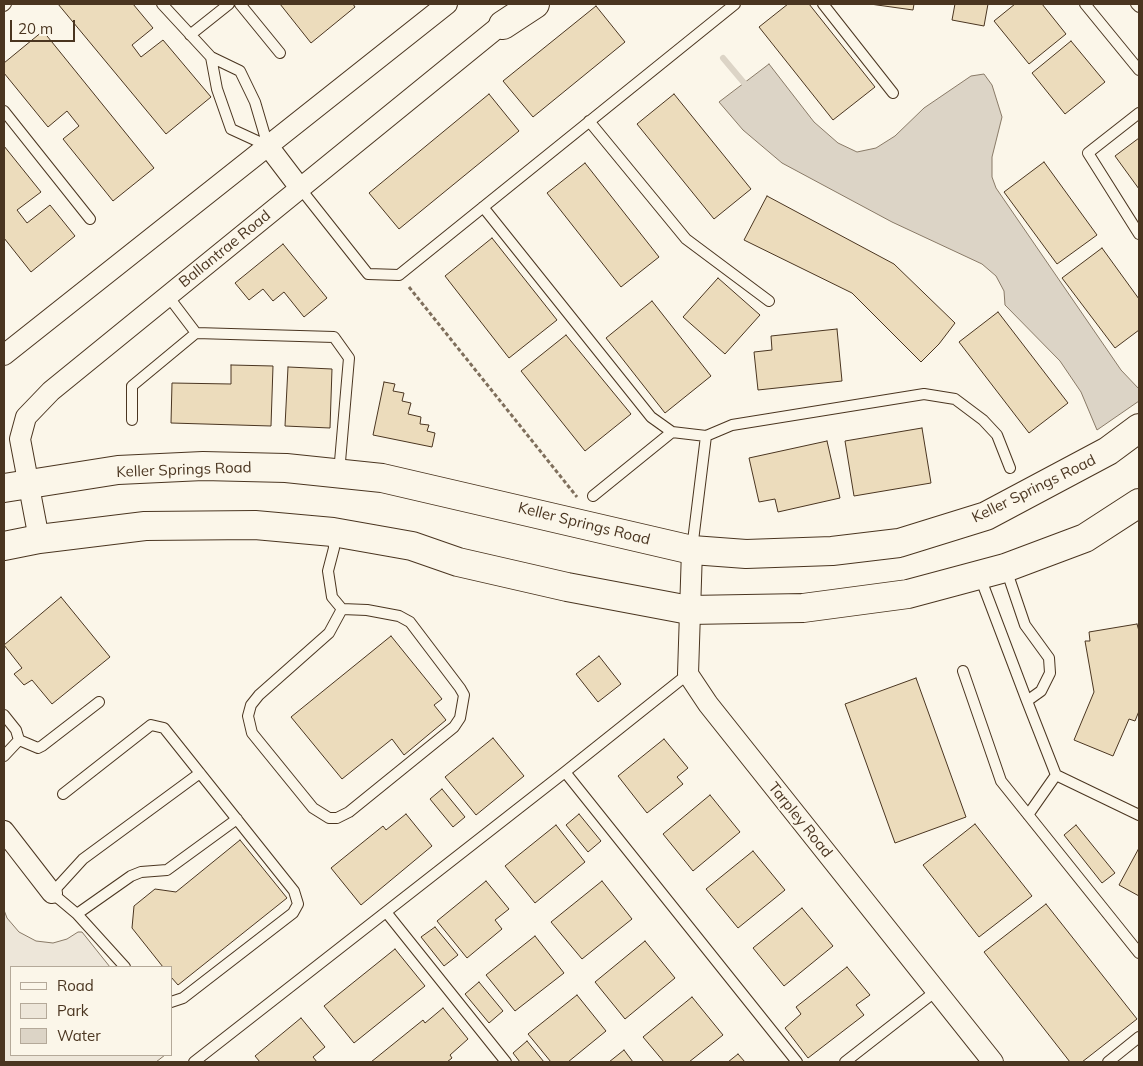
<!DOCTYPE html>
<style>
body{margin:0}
#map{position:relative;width:1143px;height:1066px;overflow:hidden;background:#fbf6e9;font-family:Mulish,sans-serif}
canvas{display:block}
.frame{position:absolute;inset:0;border:5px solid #4a3520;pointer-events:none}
.legend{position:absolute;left:10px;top:966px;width:162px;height:90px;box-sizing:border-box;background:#fbf6e9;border:1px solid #b4a999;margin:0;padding:6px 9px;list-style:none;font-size:15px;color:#4a3520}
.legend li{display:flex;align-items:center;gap:10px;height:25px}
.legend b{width:25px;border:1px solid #b4a999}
.scale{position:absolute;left:10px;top:20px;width:65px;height:22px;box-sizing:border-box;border:2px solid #4a3520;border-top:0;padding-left:6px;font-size:15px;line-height:18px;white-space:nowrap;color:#4a3520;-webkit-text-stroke:4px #fbf6e9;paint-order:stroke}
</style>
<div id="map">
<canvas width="1143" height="1066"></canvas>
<div class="frame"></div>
<ul class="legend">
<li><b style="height:6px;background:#fbf6e9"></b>Road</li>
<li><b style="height:14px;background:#ede6d9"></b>Park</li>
<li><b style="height:14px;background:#dcd4c6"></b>Water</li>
</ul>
<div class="scale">20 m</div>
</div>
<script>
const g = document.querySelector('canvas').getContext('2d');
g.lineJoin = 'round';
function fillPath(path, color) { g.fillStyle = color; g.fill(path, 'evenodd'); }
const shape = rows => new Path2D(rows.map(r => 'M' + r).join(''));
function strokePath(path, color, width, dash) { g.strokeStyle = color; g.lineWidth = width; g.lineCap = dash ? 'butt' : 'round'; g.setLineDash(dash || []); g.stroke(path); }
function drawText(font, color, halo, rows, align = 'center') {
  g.font = font + ' Mulish,sans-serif'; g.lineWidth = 4; g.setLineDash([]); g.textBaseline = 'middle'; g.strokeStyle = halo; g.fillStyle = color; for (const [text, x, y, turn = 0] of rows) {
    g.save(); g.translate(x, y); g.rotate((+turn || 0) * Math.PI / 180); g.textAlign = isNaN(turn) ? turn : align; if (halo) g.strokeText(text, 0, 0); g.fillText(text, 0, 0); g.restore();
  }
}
const green = shape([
 [4,910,7,918,19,932,36,941,53,943,67,939,78,932,82,932,110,967,11,967,11,1055,165,1055,156,1062,4,1062,4,910]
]);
const water = shape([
 [769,64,814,122,838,143,857,152,876,148,895,136,924,108,971,76,984,74,992,85,1002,117,992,157,992,177,996,188,1121,370,1139,389,1139,401,1097,430,1081,392,1060,361,1005,305,1004,291,996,276,982,264,892,222,782,163,743,130,719,102,769,64]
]);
const stream = shape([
 [723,58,750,90]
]);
const building = shape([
 [58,4,133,4,153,28,132,45,141,57,163,40,211,97,166,134,58,4],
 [280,4,353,4,355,7,311,43,280,4],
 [788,4,809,4,875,87,833,120,759,27,788,4],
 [870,4,914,4,913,10,870,4],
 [955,4,988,4,984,26,952,20,955,4],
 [1015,4,1042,4,1066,34,1029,64,994,21,1015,4],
 [596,6,625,42,533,117,503,81,596,6],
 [43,31,154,168,113,201,63,139,79,126,67,111,48,127,4,73,4,63,43,31],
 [1071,41,1105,82,1065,114,1032,73,1071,41],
 [489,94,519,131,399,229,369,193,489,94],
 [674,94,751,189,714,219,637,124,674,94],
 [1139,138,1139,189,1115,156,1139,138],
 [4,146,41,192,17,210,27,223,50,205,75,236,31,272,4,238,4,146],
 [1044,162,1097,235,1057,264,1004,192,1044,162],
 [585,163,659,257,621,287,547,193,585,163],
 [767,196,894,264,955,323,939,344,921,362,852,293,744,240,767,196],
 [492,238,557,320,509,358,445,276,492,238],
 [283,244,327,298,304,317,284,292,273,301,263,289,249,300,235,283,283,244],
 [1102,248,1139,299,1139,330,1115,348,1062,278,1102,248],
 [718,278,760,315,725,354,683,317,718,278],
 [652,301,711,376,665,413,606,338,652,301],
 [998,312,1068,403,1029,433,959,342,998,312],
 [837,329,842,381,758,390,754,352,772,350,771,336,837,329],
 [566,335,631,414,585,451,521,371,566,335],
 [231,365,273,366,271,426,171,423,172,383,231,384,231,365],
 [288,367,332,369,330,428,285,426,288,367],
 [384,382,395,384,393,391,404,393,402,401,411,403,408,414,421,417,420,424,429,425,427,431,435,433,432,447,373,435,384,382],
 [922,428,931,483,854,496,845,441,922,428],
 [827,441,840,498,778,512,775,499,759,502,749,458,827,441],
 [61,597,110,657,52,704,32,680,24,685,14,674,22,668,4,645,61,597],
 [1137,624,1139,631,1139,711,1135,721,1129,719,1113,756,1074,740,1094,692,1085,641,1090,641,1089,632,1137,624],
 [391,636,442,699,434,705,446,720,404,755,392,739,342,779,291,717,391,636],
 [599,656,621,684,598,702,576,674,599,656],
 [916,678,966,817,895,843,845,704,916,678],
 [493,738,524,776,476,815,445,777,493,738],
 [664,739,688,768,677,777,683,784,647,813,618,776,664,739],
 [442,789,465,817,453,827,430,799,442,789],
 [710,795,740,832,693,871,663,834,710,795],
 [406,814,432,846,361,905,331,868,383,826,386,830,406,814],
 [579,814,601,841,588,852,566,825,579,814],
 [975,824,1032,896,979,937,923,865,975,824],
 [556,825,585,862,535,903,505,866,556,825],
 [1076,825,1115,873,1102,883,1064,835,1076,825],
 [240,840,287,898,178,985,171,977,171,967,163,967,132,928,134,906,155,889,176,892,240,840],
 [1139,848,1139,896,1119,885,1139,848],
 [753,851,785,890,738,928,706,889,753,851],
 [486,881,509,909,495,920,502,929,467,958,437,921,486,881],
 [602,881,632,919,582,959,551,922,602,881],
 [1046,904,1137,1019,1082,1062,1070,1062,984,952,1046,904],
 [802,908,833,946,784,986,753,948,802,908],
 [435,927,458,955,444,966,421,937,435,927],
 [535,936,564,973,515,1011,486,975,535,936],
 [645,941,675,978,625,1019,595,982,645,941],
 [395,949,425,986,354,1043,324,1006,395,949],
 [847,967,870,995,856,1005,864,1015,808,1058,785,1028,801,1014,796,1007,847,967],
 [479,982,503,1011,489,1023,465,994,479,982],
 [577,995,606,1031,568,1062,551,1062,528,1034,577,995],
 [692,997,723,1035,689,1062,664,1062,643,1037,692,997],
 [443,1008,468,1039,450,1055,452,1058,447,1062,371,1062,423,1020,425,1023,443,1008],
 [301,1018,325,1047,313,1057,317,1062,260,1062,255,1056,301,1018],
 [527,1041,544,1062,520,1062,513,1053,527,1041],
 [624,1050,633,1062,609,1062,624,1050],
 [738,1054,745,1062,728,1062,738,1054]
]);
const path = shape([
 [409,287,577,497]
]);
const service = shape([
 [162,4,211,57],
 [240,4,280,53],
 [823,4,893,93],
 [1085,4,1139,70],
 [1136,4,1139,7],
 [4,6,6,4],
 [190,35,229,4],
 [211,57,240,71,255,102,268,146,231,129,217,89,211,57],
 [4,111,90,219],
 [1139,113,1088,153,1139,234],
 [589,121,686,239,769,301],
 [300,188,368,274,399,275,735,4],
 [483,207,651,417,672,432,706,436,732,425,924,394,955,399,983,420,997,435,1010,468],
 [168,296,196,333,334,337,349,358,339,473],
 [132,420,132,386,196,333],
 [593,496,672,432],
 [333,533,334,548,328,571,332,597,342,609,367,610,399,616,410,622,460,688,464,695,460,718,454,727,349,812,337,818,329,818,313,808,252,733,248,716,251,705,259,695,329,633,342,609],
 [692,549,706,436],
 [980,577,1027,701,1041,691,1050,673,1049,658,1025,625,1006,569],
 [963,671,1001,781,1139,953],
 [1027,701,1056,775,1139,815],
 [4,715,16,730,19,740,4,756],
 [19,740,38,748,42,746,99,702],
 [565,772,797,1062],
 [63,794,151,725,164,728,294,891,298,904,293,913,183,998,171,1002],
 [1028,815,1056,775],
 [386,912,506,1062],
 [77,914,131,876,141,872,167,870,237,819],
 [125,967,77,914,52,893,83,859,200,773],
 [194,1062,565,772,688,674],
 [845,1062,936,991],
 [1108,1062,1139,1037]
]);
const minor = shape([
 [268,146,300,188],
 [4,355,447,4],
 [39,539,20,439,26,417,51,391,512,16],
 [692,550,688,674,708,704,993,1062],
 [4,831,52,893]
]);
const secondary = shape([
 [503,25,535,4],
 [4,488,118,470,203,466,286,468,382,478,692,550,746,554,832,551,899,543,986,516,1108,451,1139,428],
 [4,546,39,539,145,526,255,525,333,532,412,546,458,562,567,587,689,610,803,608,908,594,1005,568,1085,538,1139,503]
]);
const streetNames = [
 ["Ballantrae Road",225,249,-39],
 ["Keller Springs Road",184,470,-2],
 ["Keller Springs Road",1034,489,-26],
 ["Keller Springs Road",584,524,14],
 ["Tarpley Road",800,820,51]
];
fillPath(green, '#ede6d9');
strokePath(green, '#887966', 1);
fillPath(water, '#dcd4c6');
strokePath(water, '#887966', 1);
strokePath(stream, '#dcd4c6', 6);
fillPath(building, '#ecdcbc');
strokePath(building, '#4a3520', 1);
strokePath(service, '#4a3520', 12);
strokePath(minor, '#4a3520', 22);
strokePath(secondary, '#4a3520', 30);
strokePath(path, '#7f6f5c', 3, [4, 2.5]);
strokePath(service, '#fbf6e9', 10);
strokePath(minor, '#fbf6e9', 20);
strokePath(secondary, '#fbf6e9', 28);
drawText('15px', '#4a3520', '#fbf6e9', streetNames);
</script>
